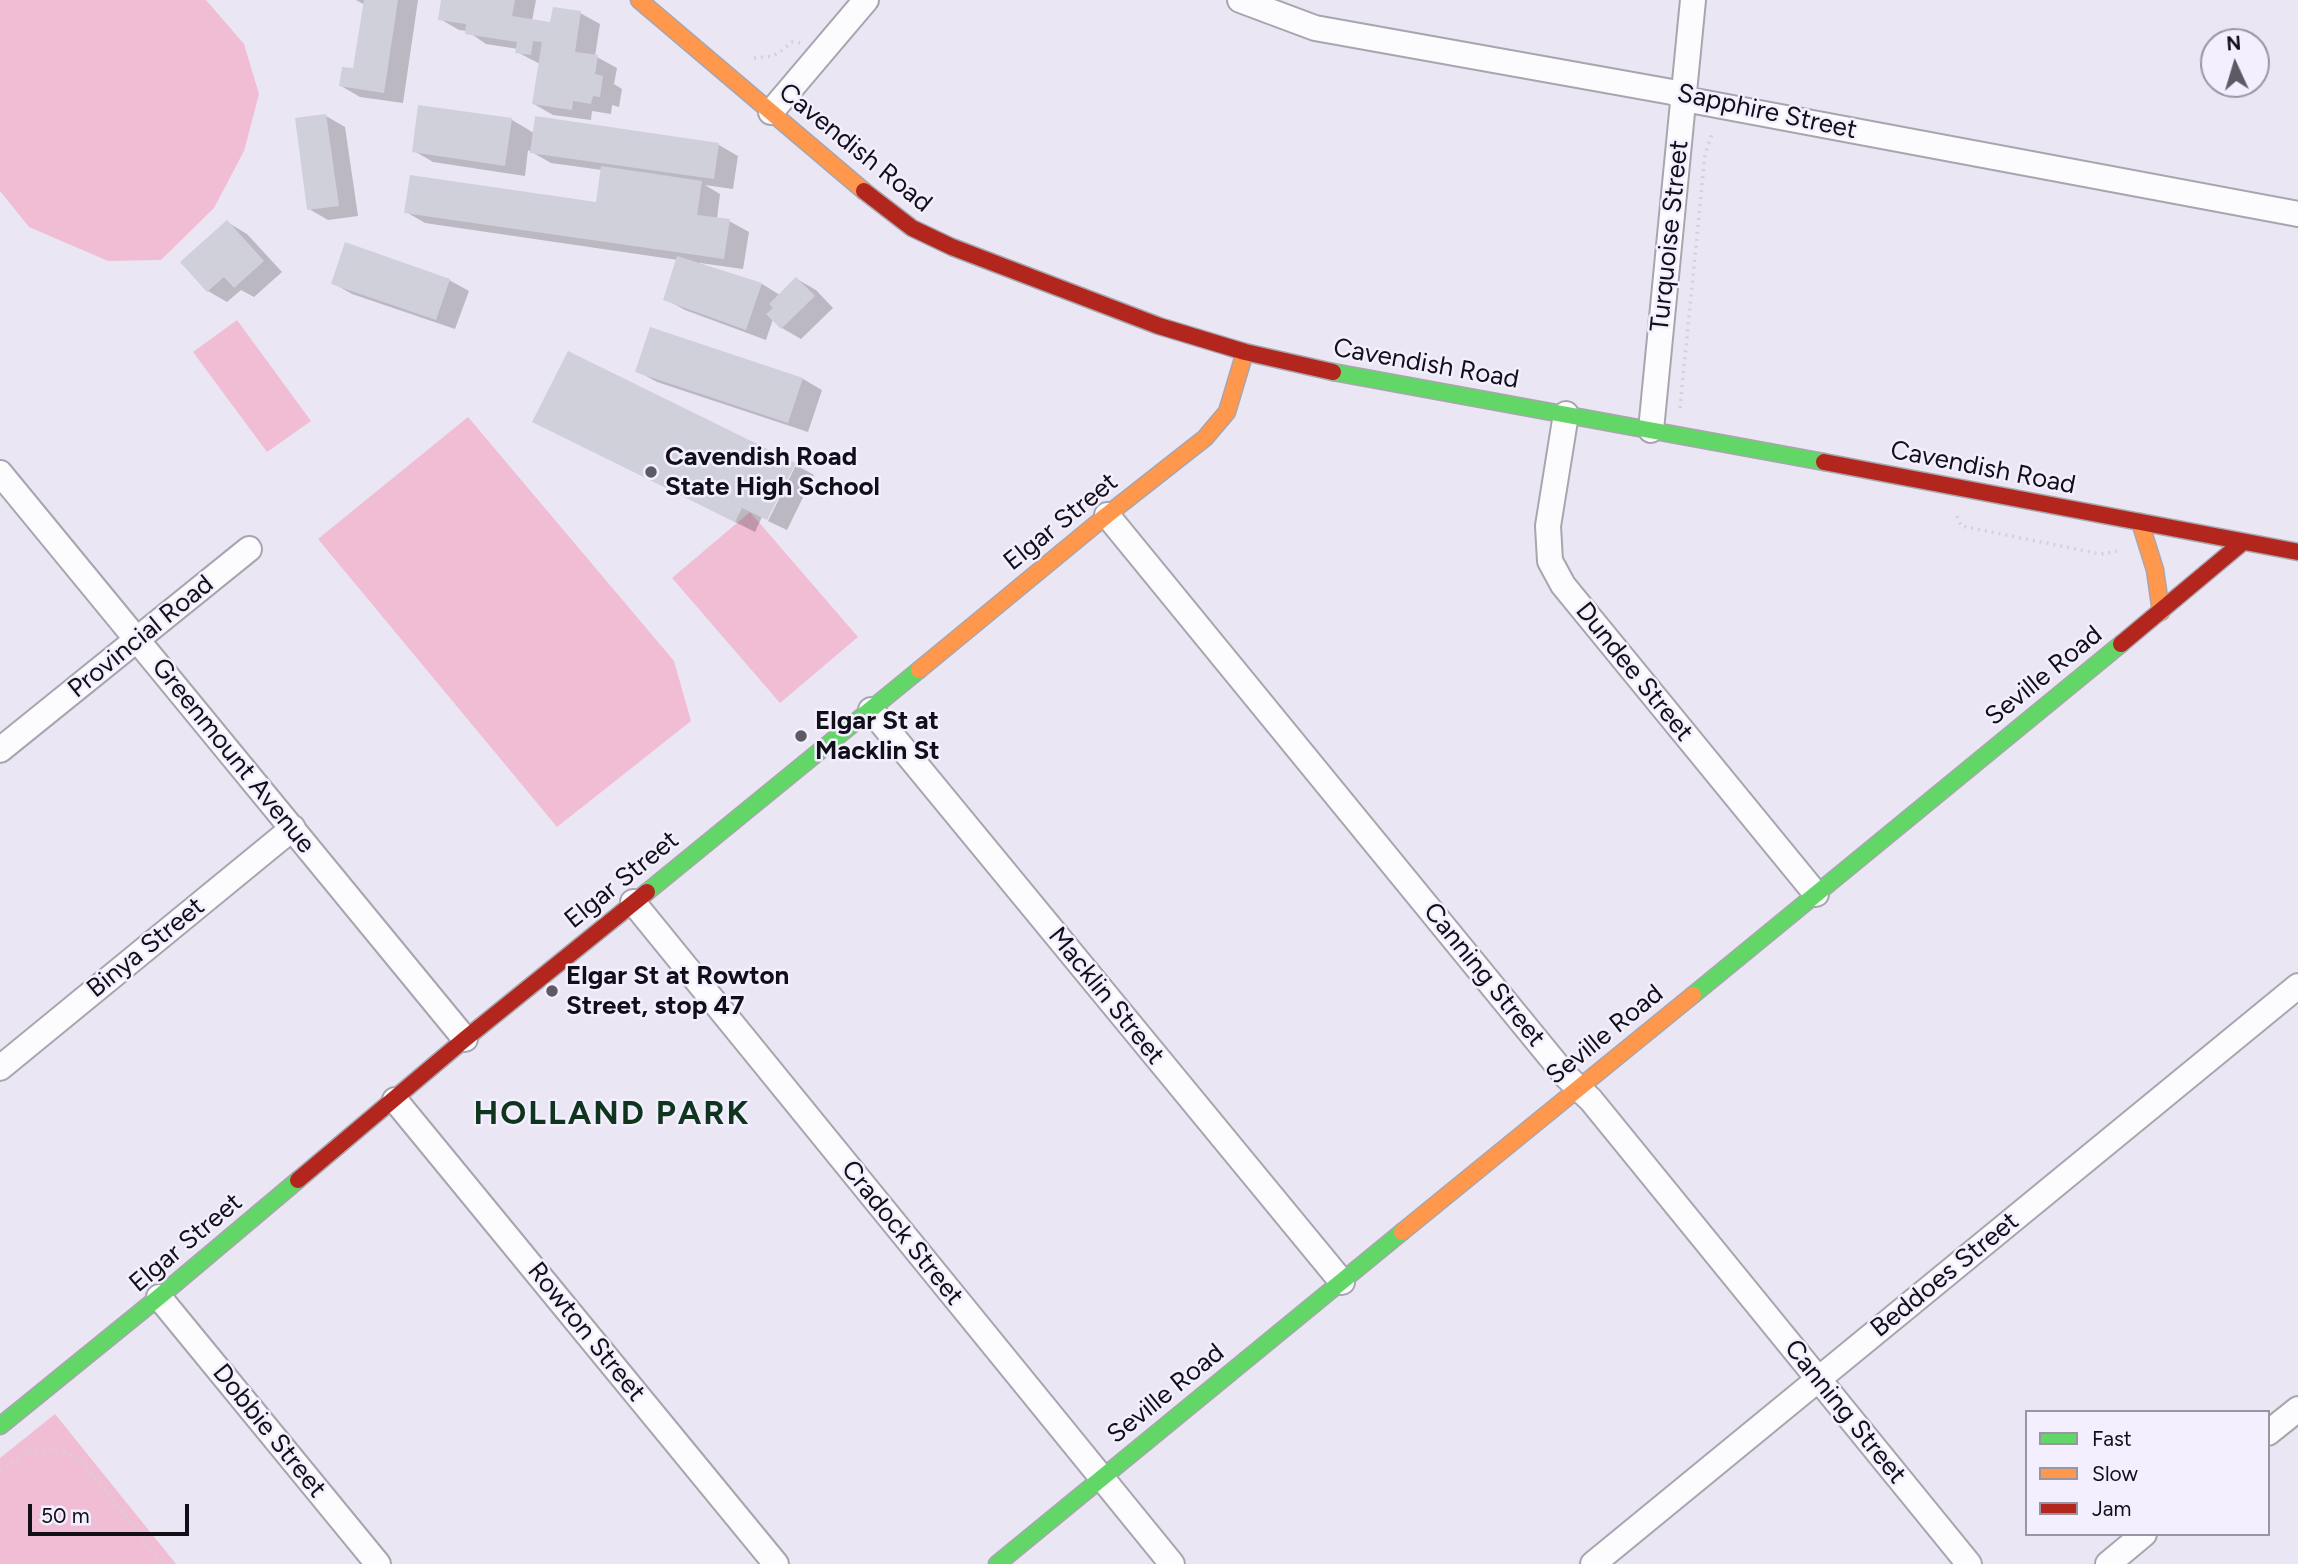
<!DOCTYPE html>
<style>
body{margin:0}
#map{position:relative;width:2298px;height:1564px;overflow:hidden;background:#eae6f3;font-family:Figtree,sans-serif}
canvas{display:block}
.legend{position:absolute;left:2025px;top:1410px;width:245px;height:126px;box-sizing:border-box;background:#f3effe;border:2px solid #9995a2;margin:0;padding:9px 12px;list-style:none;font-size:21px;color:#110f17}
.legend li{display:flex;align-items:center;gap:14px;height:35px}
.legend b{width:35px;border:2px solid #9995a2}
.north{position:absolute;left:2200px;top:28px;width:70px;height:70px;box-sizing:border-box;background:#f3effe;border:2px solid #9995a2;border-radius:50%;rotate:356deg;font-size:19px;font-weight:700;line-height:28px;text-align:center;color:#110f17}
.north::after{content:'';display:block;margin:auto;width:24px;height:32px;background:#5d5a64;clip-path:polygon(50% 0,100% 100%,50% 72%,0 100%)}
.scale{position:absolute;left:28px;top:1504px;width:161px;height:32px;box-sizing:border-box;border:4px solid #110f17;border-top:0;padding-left:9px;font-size:21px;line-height:24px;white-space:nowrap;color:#110f17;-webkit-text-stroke:5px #f3effe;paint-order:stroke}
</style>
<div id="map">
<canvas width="2298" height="1564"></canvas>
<ul class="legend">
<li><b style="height:9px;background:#63d668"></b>Fast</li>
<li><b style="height:9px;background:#ff974d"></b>Slow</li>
<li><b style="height:9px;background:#b3261e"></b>Jam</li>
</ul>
<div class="north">N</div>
<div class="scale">50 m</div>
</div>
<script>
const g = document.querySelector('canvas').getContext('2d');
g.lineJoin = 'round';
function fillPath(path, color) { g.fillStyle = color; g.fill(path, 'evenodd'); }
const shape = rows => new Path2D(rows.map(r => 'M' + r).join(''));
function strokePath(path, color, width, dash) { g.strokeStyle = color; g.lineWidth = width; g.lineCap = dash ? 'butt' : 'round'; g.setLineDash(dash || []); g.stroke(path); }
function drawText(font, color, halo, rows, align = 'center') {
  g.font = font + ' Figtree,sans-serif'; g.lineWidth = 5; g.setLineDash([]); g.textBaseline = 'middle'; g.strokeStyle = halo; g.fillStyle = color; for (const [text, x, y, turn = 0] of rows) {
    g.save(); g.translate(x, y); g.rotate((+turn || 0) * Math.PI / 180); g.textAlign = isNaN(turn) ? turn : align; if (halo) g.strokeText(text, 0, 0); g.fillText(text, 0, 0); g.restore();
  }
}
const green = shape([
 [0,0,206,0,244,44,259,94,244,151,214,208,161,260,108,261,29,227,0,191],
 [237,320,311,421,267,452,193,352],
 [468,417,674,661,691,721,557,827,318,539],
 [750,512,858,637,780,703,672,578],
 [55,1414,176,1564,0,1564,0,1458]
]);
const shadow = shape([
 [356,0,418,0,403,103,360,97,341,86,355,70,365,5],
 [442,0,536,0,532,21,552,24,580,13,600,24,595,56,617,68,614,84,622,89,619,107,612,105,611,114,592,111,591,120,553,115,534,104,540,64,517,52,518,49,486,44,467,31,459,30,440,19],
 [326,116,345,127,358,216,328,220,309,209],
 [512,120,534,133,719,145,738,156,733,189,705,185,720,194,717,219,729,221,749,232,743,269,700,263,700,265,762,284,780,295,797,279,816,290,833,308,801,339,782,328,773,319,766,340,685,310,665,299,678,260,425,223,406,212,597,204,602,170,551,163,528,150,525,176,433,162,414,151],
 [227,222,247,234,282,272,254,297,241,290,227,302,208,291],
 [449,280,469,291,455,329,352,294,333,283],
 [568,353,762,517,755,532,535,422],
 [637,371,803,379,822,390,808,432,657,382],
 [796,465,814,475,787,530,768,521]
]);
const building = shape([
 [364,0,398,0,384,93,339,86,342,67,353,68],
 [441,0,515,0,512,16,550,22,553,7,581,11,575,52,598,55,595,74,603,76,600,97,593,96,591,104,573,101,572,110,532,104,542,42,533,41,531,55,515,53,517,42,465,34,466,24,438,20],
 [418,105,512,118,505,166,412,152],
 [326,114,339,206,307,210,295,118],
 [535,116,719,143,714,179,530,153],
 [601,166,702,181,697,215,730,219,724,259,404,213,410,175,596,202],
 [227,220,264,261,234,288,224,277,207,292,180,262],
 [345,242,450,279,436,320,331,284],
 [677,256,762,283,746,330,663,300],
 [796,277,815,296,781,329,766,314,773,308,769,304],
 [650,327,803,378,788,423,635,372],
 [568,351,796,463,767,520,742,508,735,522,532,422]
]);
const path = shape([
 [754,58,772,56,780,52,792,42,800,43],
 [1680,408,1705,154,1713,131],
 [1957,516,1961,526,2101,554,2119,551],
 [0,1471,28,1451,51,1450,67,1453,80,1458,163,1564]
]);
const street = shape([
 [1240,0,1315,28,1672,92,1695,101,2298,214],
 [771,112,866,0],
 [1566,414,1548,526,1550,561,1563,585,1816,894],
 [1651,430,1693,0],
 [0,473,465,1039],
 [1107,515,1566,1076,1591,1100,1969,1564],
 [871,710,1342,1282],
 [0,750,249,549],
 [633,902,1172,1564],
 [0,1068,293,828],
 [395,1100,776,1564],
 [159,1297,378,1564],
 [2268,1433,2298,1409],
 [1593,1564,2298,986],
 [2108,1564,2144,1534]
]);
const fast = shape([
 [1333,372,1824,462],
 [647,892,919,670],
 [1693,995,2121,644],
 [0,1426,159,1297,298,1180],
 [997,1564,1402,1232]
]);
const slow = shape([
 [639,0,864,191],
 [2140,522,2155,570,2161,612],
 [919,670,1107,515,1205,438,1227,412,1245,352],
 [1402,1232,1693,995]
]);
const jam = shape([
 [864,191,912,228,952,247,1159,326,1245,352,1333,372],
 [1824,462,2298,552],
 [2121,644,2243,542],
 [298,1180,465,1039,647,892]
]);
const markers = [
 [651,472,7,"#5d5a64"],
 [801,736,7,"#5d5a64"],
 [552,991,7,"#5d5a64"]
];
const streetNames = [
 ["Sapphire Street",1767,112,12],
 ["Cavendish Road",855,148,39],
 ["Turquoise Street",1670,236,-84],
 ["Cavendish Road",1426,364,10],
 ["Cavendish Road",1983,468,11],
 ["Elgar Street",1061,522,-39],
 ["Provincial Road",141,637,-39],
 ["Dundee Street",1634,672,51],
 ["Seville Road",2044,676,-39],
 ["Greenmount Avenue",233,756,51],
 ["Elgar Street",622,880,-39],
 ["Binya Street",146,948,-39],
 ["Canning Street",1484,975,51],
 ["Macklin Street",1106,996,51],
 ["Seville Road",1605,1035,-39],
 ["Cradock Street",902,1233,51],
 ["Elgar Street",186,1243,-40],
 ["Beddoes Street",1945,1275,-39],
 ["Rowton Street",586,1332,51],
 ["Seville Road",1166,1394,-39],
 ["Canning Street",1845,1412,51],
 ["Dobbie Street",269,1431,51]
];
const poiNames = [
 ["Cavendish Road",665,457],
 ["State High School",665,487],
 ["Elgar St at",815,721],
 ["Macklin St",815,751],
 ["Elgar St at Rowton",566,976],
 ["Street, stop 47",566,1006]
];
const districtNames = [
 ["HOLLAND PARK",612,1114]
];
fillPath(green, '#f0bdd5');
fillPath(shadow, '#0003');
fillPath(building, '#d0d0da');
strokePath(street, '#a7a5ae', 28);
strokePath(fast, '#a7a5ae', 19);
strokePath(slow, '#a7a5ae', 19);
strokePath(jam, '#a7a5ae', 19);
strokePath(path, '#d3d2d6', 3.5, [2, 5]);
strokePath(street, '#fcfbfd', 24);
strokePath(fast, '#63d668', 16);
strokePath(slow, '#ff974d', 16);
strokePath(jam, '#b3261e', 16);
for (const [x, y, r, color] of markers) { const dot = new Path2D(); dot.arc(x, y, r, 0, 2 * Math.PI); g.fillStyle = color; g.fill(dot); strokePath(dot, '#f3effe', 2.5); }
drawText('26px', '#110f17', '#f3effe', streetNames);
drawText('bold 26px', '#110f17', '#f3effe', poiNames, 'left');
g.letterSpacing = '2px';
drawText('bold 33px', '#10351e', '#f3effe', districtNames);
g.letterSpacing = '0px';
</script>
